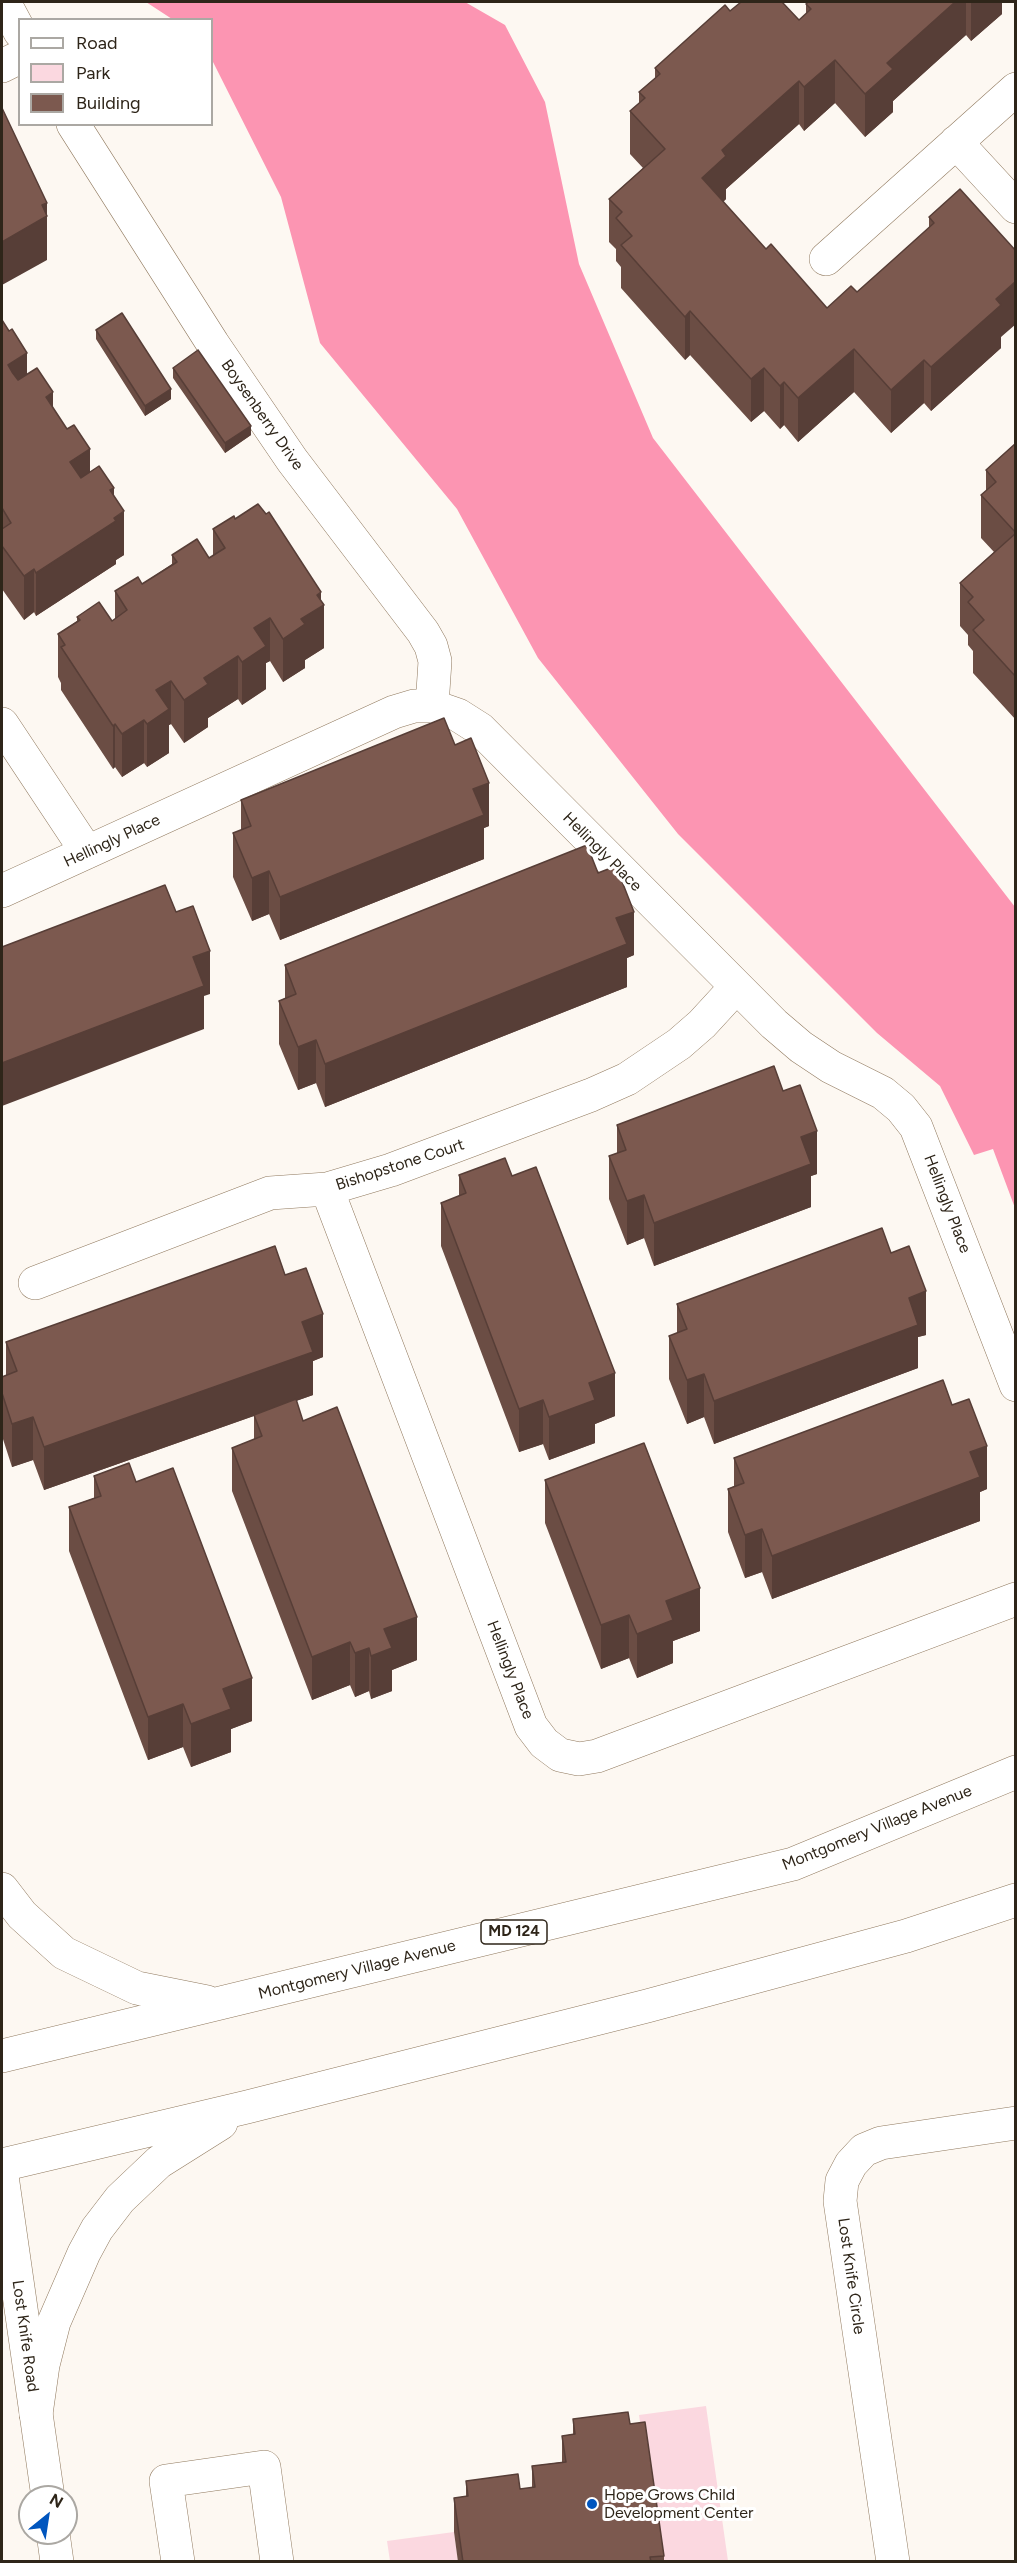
<!DOCTYPE html>
<style>
body{margin:0}
#map{position:relative;width:1017px;height:2563px;overflow:hidden;background:#fdf8f2;font-family:Figtree,sans-serif}
canvas{display:block}
.frame{position:absolute;inset:0;border:3px solid #2e2519;pointer-events:none}
.legend{position:absolute;left:18px;top:18px;width:195px;height:108px;box-sizing:border-box;background:#fff;border:2px solid #aba8a3;margin:0;padding:8px 10px;list-style:none;font-size:18px;color:#2e2519}
.legend li{display:flex;align-items:center;gap:12px;height:30px}
.legend b{width:30px;border:2px solid #aba8a3}
.north{position:absolute;left:18px;top:2485px;width:60px;height:60px;box-sizing:border-box;background:#fff;border:2px solid #aba8a3;border-radius:50%;rotate:30deg;font-size:16px;font-weight:700;line-height:24px;text-align:center;color:#2e2519}
.north::after{content:'';display:block;margin:auto;width:21px;height:27px;background:#0055be;clip-path:polygon(50% 0,100% 100%,50% 72%,0 100%)}
</style>
<div id="map">
<canvas width="1017" height="2563"></canvas>
<div class="frame"></div>
<ul class="legend">
<li><b style="height:8px;background:#fff"></b>Road</li>
<li><b style="height:16px;background:#fbd8e0"></b>Park</li>
<li><b style="height:16px;background:#7c594f"></b>Building</li>
</ul>
<div class="north">N</div>
</div>
<script>
const g = document.querySelector('canvas').getContext('2d');
g.lineJoin = 'round';
function fillPath(path, color) { g.fillStyle = color; g.fill(path, 'evenodd'); }
const shape = rows => new Path2D(rows.map(r => 'M' + r).join(''));
function strokePath(path, color, width, dash) { g.strokeStyle = color; g.lineWidth = width; g.lineCap = dash ? 'butt' : 'round'; g.setLineDash(dash || []); g.stroke(path); }
function drawText(font, color, halo, rows, align = 'center') {
  g.font = font + ' Figtree,sans-serif'; g.lineWidth = 6; g.setLineDash([]); g.textBaseline = 'middle'; g.strokeStyle = halo; g.fillStyle = color; for (const [text, x, y, turn = 0] of rows) {
    g.save(); g.translate(x, y); g.rotate((+turn || 0) * Math.PI / 180); g.textAlign = isNaN(turn) ? turn : align; if (halo) g.strokeText(text, 0, 0); g.fillText(text, 0, 0); g.restore();
  }
}
const green = shape([
 [706,2406,728,2561,660,2561,639,2415],
 [454,2532,458,2561,390,2561,387,2541]
]);
const forest = shape([
 [146,2,465,2,505,25,545,102,579,264,653,438,1015,907,1015,1208,993,1149,974,1155,940,1086,877,1033,678,834,538,658,457,509,320,343,281,197,212,60,212,20,172,19]
]);
const minor = shape([
 [4,2,20,32],
 [2,66,20,57],
 [73,124,213,344,292,460,423,632,431,646,435,661,432,706],
 [956,142,1016,207],
 [826,259,1016,89],
 [2,724,87,852],
 [2,891,394,712,414,706,432,706,458,715,480,729,774,1024,801,1047,831,1067,883,1093,901,1108,916,1127,1016,1385],
 [327,1189,531,1726,544,1743,560,1755,579,1759,597,1756,1016,1599],
 [35,1283,270,1193,327,1189,391,1170,591,1095,627,1079,679,1044,702,1024,736,987],
 [2,2176,48,2497],
 [53,2533,57,2562],
 [178,2562,166,2481,264,2467,277,2562],
 [893,2562,840,2201,842,2181,851,2164,864,2150,881,2143,1016,2123]
]);
const major = shape([
 [2,1889,22,1915,64,1953,137,1988,207,2002],
 [2,2056,793,1864,1016,1772],
 [2,2165,247,2107,647,2006,906,1936,1016,1900],
 [36,2414,43,2365,54,2322,84,2253,97,2229,120,2199,159,2162,221,2123]
]);
const wall = shape([
 [808,2,1002,2,1002,14,971,41,966,35,929,68,893,101,893,112,865,137,835,103,804,131,799,124,726,189,726,199,723,202,766,249,827,308,857,292,929,228,929,217,960,189,1001,337,1001,348,931,411,924,403,891,433,854,392,798,442,784,425,780,429,764,411,751,422,690,355,685,360,621,288,621,267,616,261,616,249,609,242,609,199,643,168,630,154,630,111,639,103,639,92,655,78,655,68,730,11,799,20,806,14,806,4],
 [2,320,27,374,53,408,90,472,114,496,124,555,116,560,116,564,36,616,34,612,24,620,2,589],
 [96,330,171,399,145,416,96,339],
 [173,368,251,435,225,453,173,378],
 [1016,443,1016,720,973,673,973,651,968,645,968,635,960,626,960,583,994,552,981,538,981,495,986,491,986,470],
 [235,519,321,600,324,648,305,660,305,668,283,682,270,661,266,663,266,689,242,705,238,699,208,718,208,727,184,743,171,724,169,725,169,753,147,767,144,763,122,777,115,767,113,769,61,690,61,683,58,677,58,634,77,621,77,617,112,621,115,619,115,591,142,584,172,564,172,555,209,558,213,556,213,529],
 [241,800,489,826,484,828,484,859,280,940,269,914,252,921,233,877,233,833,241,830],
 [598,873,634,955,627,958,627,987,325,1107,316,1083,298,1090,279,1044,279,1001,285,998,285,965],
 [617,1125,817,1174,811,1176,811,1207,654,1266,644,1238,627,1245,609,1199,609,1156,617,1153],
 [459,1175,615,1416,595,1424,595,1443,549,1460,543,1444,519,1452,441,1246,441,1203,459,1196],
 [891,1253,926,1335,918,1337,918,1368,714,1444,704,1417,687,1424,669,1379,669,1336,677,1333,677,1304],
 [285,1275,323,1357,313,1361,313,1395,296,1401,303,1421,417,1660,392,1670,392,1691,371,1699,369,1691,355,1697,350,1685,312,1700,232,1491,232,1448,254,1440,254,1416,44,1490,33,1460,12,1467,2,1436,2,1377,6,1375,6,1342],
 [952,1405,987,1489,980,1492,980,1521,772,1599,762,1572,745,1578,728,1532,728,1489,734,1486,734,1458],
 [94,1476,136,1482,252,1721,231,1729,231,1752,191,1767,183,1747,148,1760,69,1551,69,1507,94,1498],
 [545,1480,700,1631,673,1641,673,1663,637,1678,629,1658,601,1669,545,1523],
 [573,2419,630,2424,664,2556,664,2562,458,2562,454,2532,454,2498,466,2496,466,2481,520,2489,532,2488,532,2466,562,2462,562,2436,573,2434]
]);
const shadedWall = shape([
 [955,2,966,2,966,35,893,101,893,112,865,137,865,94,887,63],
 [971,2,1002,2,1002,14,971,41],
 [835,60,835,103,804,131,804,87],
 [799,81,799,124,726,189,726,199,702,221,702,178,722,150],
 [47,203,47,260,2,285,2,242,42,205],
 [1016,281,1016,324,1001,337,1001,348,931,411,931,367,996,299],
 [690,311,690,355,685,360,685,317],
 [854,349,854,392,798,442,798,398],
 [27,353,27,396,8,365],
 [924,360,924,403,891,433,891,390],
 [764,368,764,411,751,422,751,379],
 [784,382,784,425,780,429,780,386],
 [171,389,171,399,145,416,145,406],
 [53,392,53,436,46,397],
 [251,426,251,435,225,453,225,443],
 [90,449,90,493,70,462],
 [114,488,114,522,114,518,124,511,124,555,116,560,116,564,36,616,36,573,110,490],
 [34,569,34,612,24,620,24,576],
 [321,592,321,606,324,605,324,648,305,660,305,668,283,682,283,639,301,619,317,595],
 [270,618,270,661,266,663,266,689,242,705,242,662,254,628],
 [238,656,238,699,208,718,208,727,184,743,184,700,204,678],
 [171,681,171,724,169,725,169,753,147,767,147,724,156,690],
 [144,720,144,763,122,777,122,734],
 [115,724,115,767,113,769,113,726],
 [489,783,489,826,484,828,484,859,280,940,280,897,473,789],
 [269,871,269,914,252,921,252,878],
 [634,912,634,955,627,958,627,987,325,1107,325,1064,616,918],
 [210,951,210,994,204,996,204,1029,2,1106,2,1063,193,957],
 [316,1040,316,1083,298,1090,298,1047],
 [817,1131,817,1174,811,1176,811,1207,654,1266,654,1223,801,1137],
 [644,1195,644,1238,627,1245,627,1201],
 [926,1291,926,1335,918,1337,918,1368,714,1444,714,1401,909,1298],
 [323,1314,323,1357,313,1361,313,1395,44,1490,44,1447,302,1322],
 [615,1373,615,1416,595,1424,595,1443,549,1460,549,1417,589,1383],
 [704,1374,704,1417,687,1424,687,1380],
 [543,1400,543,1444,519,1452,519,1409],
 [33,1417,33,1460,12,1467,12,1424],
 [987,1446,987,1489,980,1492,980,1521,772,1599,772,1556,970,1452],
 [762,1529,762,1572,745,1578,745,1535],
 [700,1588,700,1631,673,1641,673,1663,637,1678,637,1634,666,1601],
 [629,1615,629,1658,601,1669,601,1625],
 [417,1617,417,1660,392,1670,392,1691,371,1699,371,1656,384,1629],
 [350,1642,350,1685,312,1700,312,1657],
 [369,1648,369,1691,355,1697,355,1653],
 [252,1678,252,1721,231,1729,231,1752,191,1767,191,1724,223,1689],
 [183,1704,183,1747,148,1760,148,1717]
]);
const building = shape([
 [741,2,782,2,799,20,811,9,806,4,808,2,955,2,887,63,893,69,865,94,835,60,804,87,799,81,722,150,726,156,702,178,766,249,771,244,827,308,851,286,857,292,894,259,934,223,929,217,960,189,1016,251,1016,281,996,299,1001,305,931,367,924,360,891,390,854,349,798,398,784,382,780,386,764,368,751,379,690,311,685,317,621,245,632,236,616,218,622,212,609,199,665,149,630,111,645,98,639,92,660,74,655,68,725,5,730,11,741,2],
 [2,108,47,203,42,205,47,216,2,242,2,108],
 [122,313,171,389,145,406,96,330,122,313],
 [2,320,9,331,12,329,27,353,8,365,12,372,18,380,37,368,53,392,46,397,67,429,74,425,90,449,70,462,81,478,99,466,114,488,110,490,124,511,114,518,116,521,36,573,34,569,24,576,2,546,2,529,11,523,2,508,2,320],
 [198,350,251,426,225,443,173,368,198,350],
 [1016,443,1016,533,981,495,996,482,986,470,1016,443],
 [258,504,266,514,269,512,321,592,317,595,324,605,301,619,305,624,283,639,270,618,254,628,266,646,242,662,238,656,204,678,208,684,184,700,171,681,156,690,169,709,147,724,144,720,122,734,115,724,113,726,61,647,65,645,58,634,80,620,77,617,99,602,112,621,127,610,115,591,138,577,142,584,177,562,172,555,197,539,209,558,225,548,213,529,234,516,235,519,258,504],
 [1016,533,1016,677,973,630,984,620,968,602,973,597,960,583,1016,533],
 [444,718,455,745,471,738,489,783,473,789,484,815,280,897,269,871,252,878,233,833,251,826,241,800,444,718],
 [587,845,598,873,616,866,634,912,616,918,627,944,325,1064,316,1040,298,1047,279,1001,296,994,285,965,587,845],
 [165,885,176,912,193,906,210,951,193,957,204,986,2,1063,2,947,165,885],
 [774,1066,783,1091,800,1085,817,1131,801,1137,811,1164,654,1223,644,1195,627,1201,609,1156,626,1150,617,1125,774,1066],
 [505,1158,512,1176,536,1167,615,1373,589,1383,595,1400,549,1417,543,1400,519,1409,441,1203,466,1193,459,1175,505,1158],
 [882,1228,891,1253,909,1246,926,1291,909,1298,918,1325,714,1401,704,1374,687,1380,669,1336,687,1329,677,1304,882,1228],
 [275,1246,285,1275,306,1268,323,1314,302,1322,313,1352,44,1447,33,1417,12,1424,2,1393,2,1377,17,1371,6,1342,275,1246],
 [943,1380,952,1405,969,1399,987,1446,970,1452,980,1477,772,1556,762,1529,745,1535,728,1489,744,1483,734,1458,943,1380],
 [296,1399,303,1421,337,1407,417,1617,384,1629,392,1648,371,1656,369,1648,355,1653,350,1642,312,1657,232,1448,262,1436,254,1415,296,1399],
 [644,1443,700,1588,666,1601,673,1620,637,1634,629,1615,601,1625,545,1480,644,1443],
 [129,1463,136,1482,173,1468,252,1678,223,1689,231,1709,191,1724,183,1704,148,1717,69,1507,101,1496,94,1476,129,1463],
 [628,2412,630,2424,645,2422,664,2556,650,2557,651,2562,463,2562,454,2498,468,2496,466,2481,518,2474,520,2489,535,2487,532,2466,566,2462,562,2436,575,2434,573,2419,628,2412]
]);
const markers = [
 [592,2504,6,"#0055be"]
];
const shields = [
 [514,1932,66]
];
const shieldNames = [
 ["MD 124",514,1932]
];
const streetNames = [
 ["Boysenberry Drive",262,415,55],
 ["Hellingly Place",112,841,-25],
 ["Hellingly Place",602,852,45],
 ["Bishopstone Court",400,1165,-18],
 ["Hellingly Place",947,1204,69],
 ["Hellingly Place",510,1670,69],
 ["Montgomery Village Avenue",877,1828,-22],
 ["Montgomery Village Avenue",357,1970,-14],
 ["Lost Knife Circle",851,2276,82],
 ["Lost Knife Road",25,2336,82]
];
const poiNames = [
 ["Hope Grows Child",604,2495],
 ["Development Center",604,2513]
];
fillPath(green, '#fbd8e0');
fillPath(forest, '#fc95b2');
strokePath(minor, '#90795e', 34);
strokePath(major, '#90795e', 34);
strokePath(minor, '#fff', 33);
strokePath(major, '#fff', 33);
fillPath(wall, '#6b4d44');
fillPath(shadedWall, '#573e37');
fillPath(building, '#7c594f');
strokePath(building, '#573e37', 1.5);
for (const [x, y, r, color] of markers) { const dot = new Path2D(); dot.arc(x, y, r, 0, 2 * Math.PI); g.fillStyle = color; g.fill(dot); strokePath(dot, '#fff', 2); }
for (const [x, y, w] of shields) { const box = new Path2D(); box.roundRect(x - w / 2, y - 12, w, 24, 4.5); g.fillStyle = '#fff'; g.fill(box); strokePath(box, '#2e2519', 1.5); }
drawText('bold 15px', '#2e2519', null, shieldNames);
drawText('16px', '#2e2519', '#fff', streetNames);
drawText('16px', '#2e2519', '#fff', poiNames, 'left');
</script>
